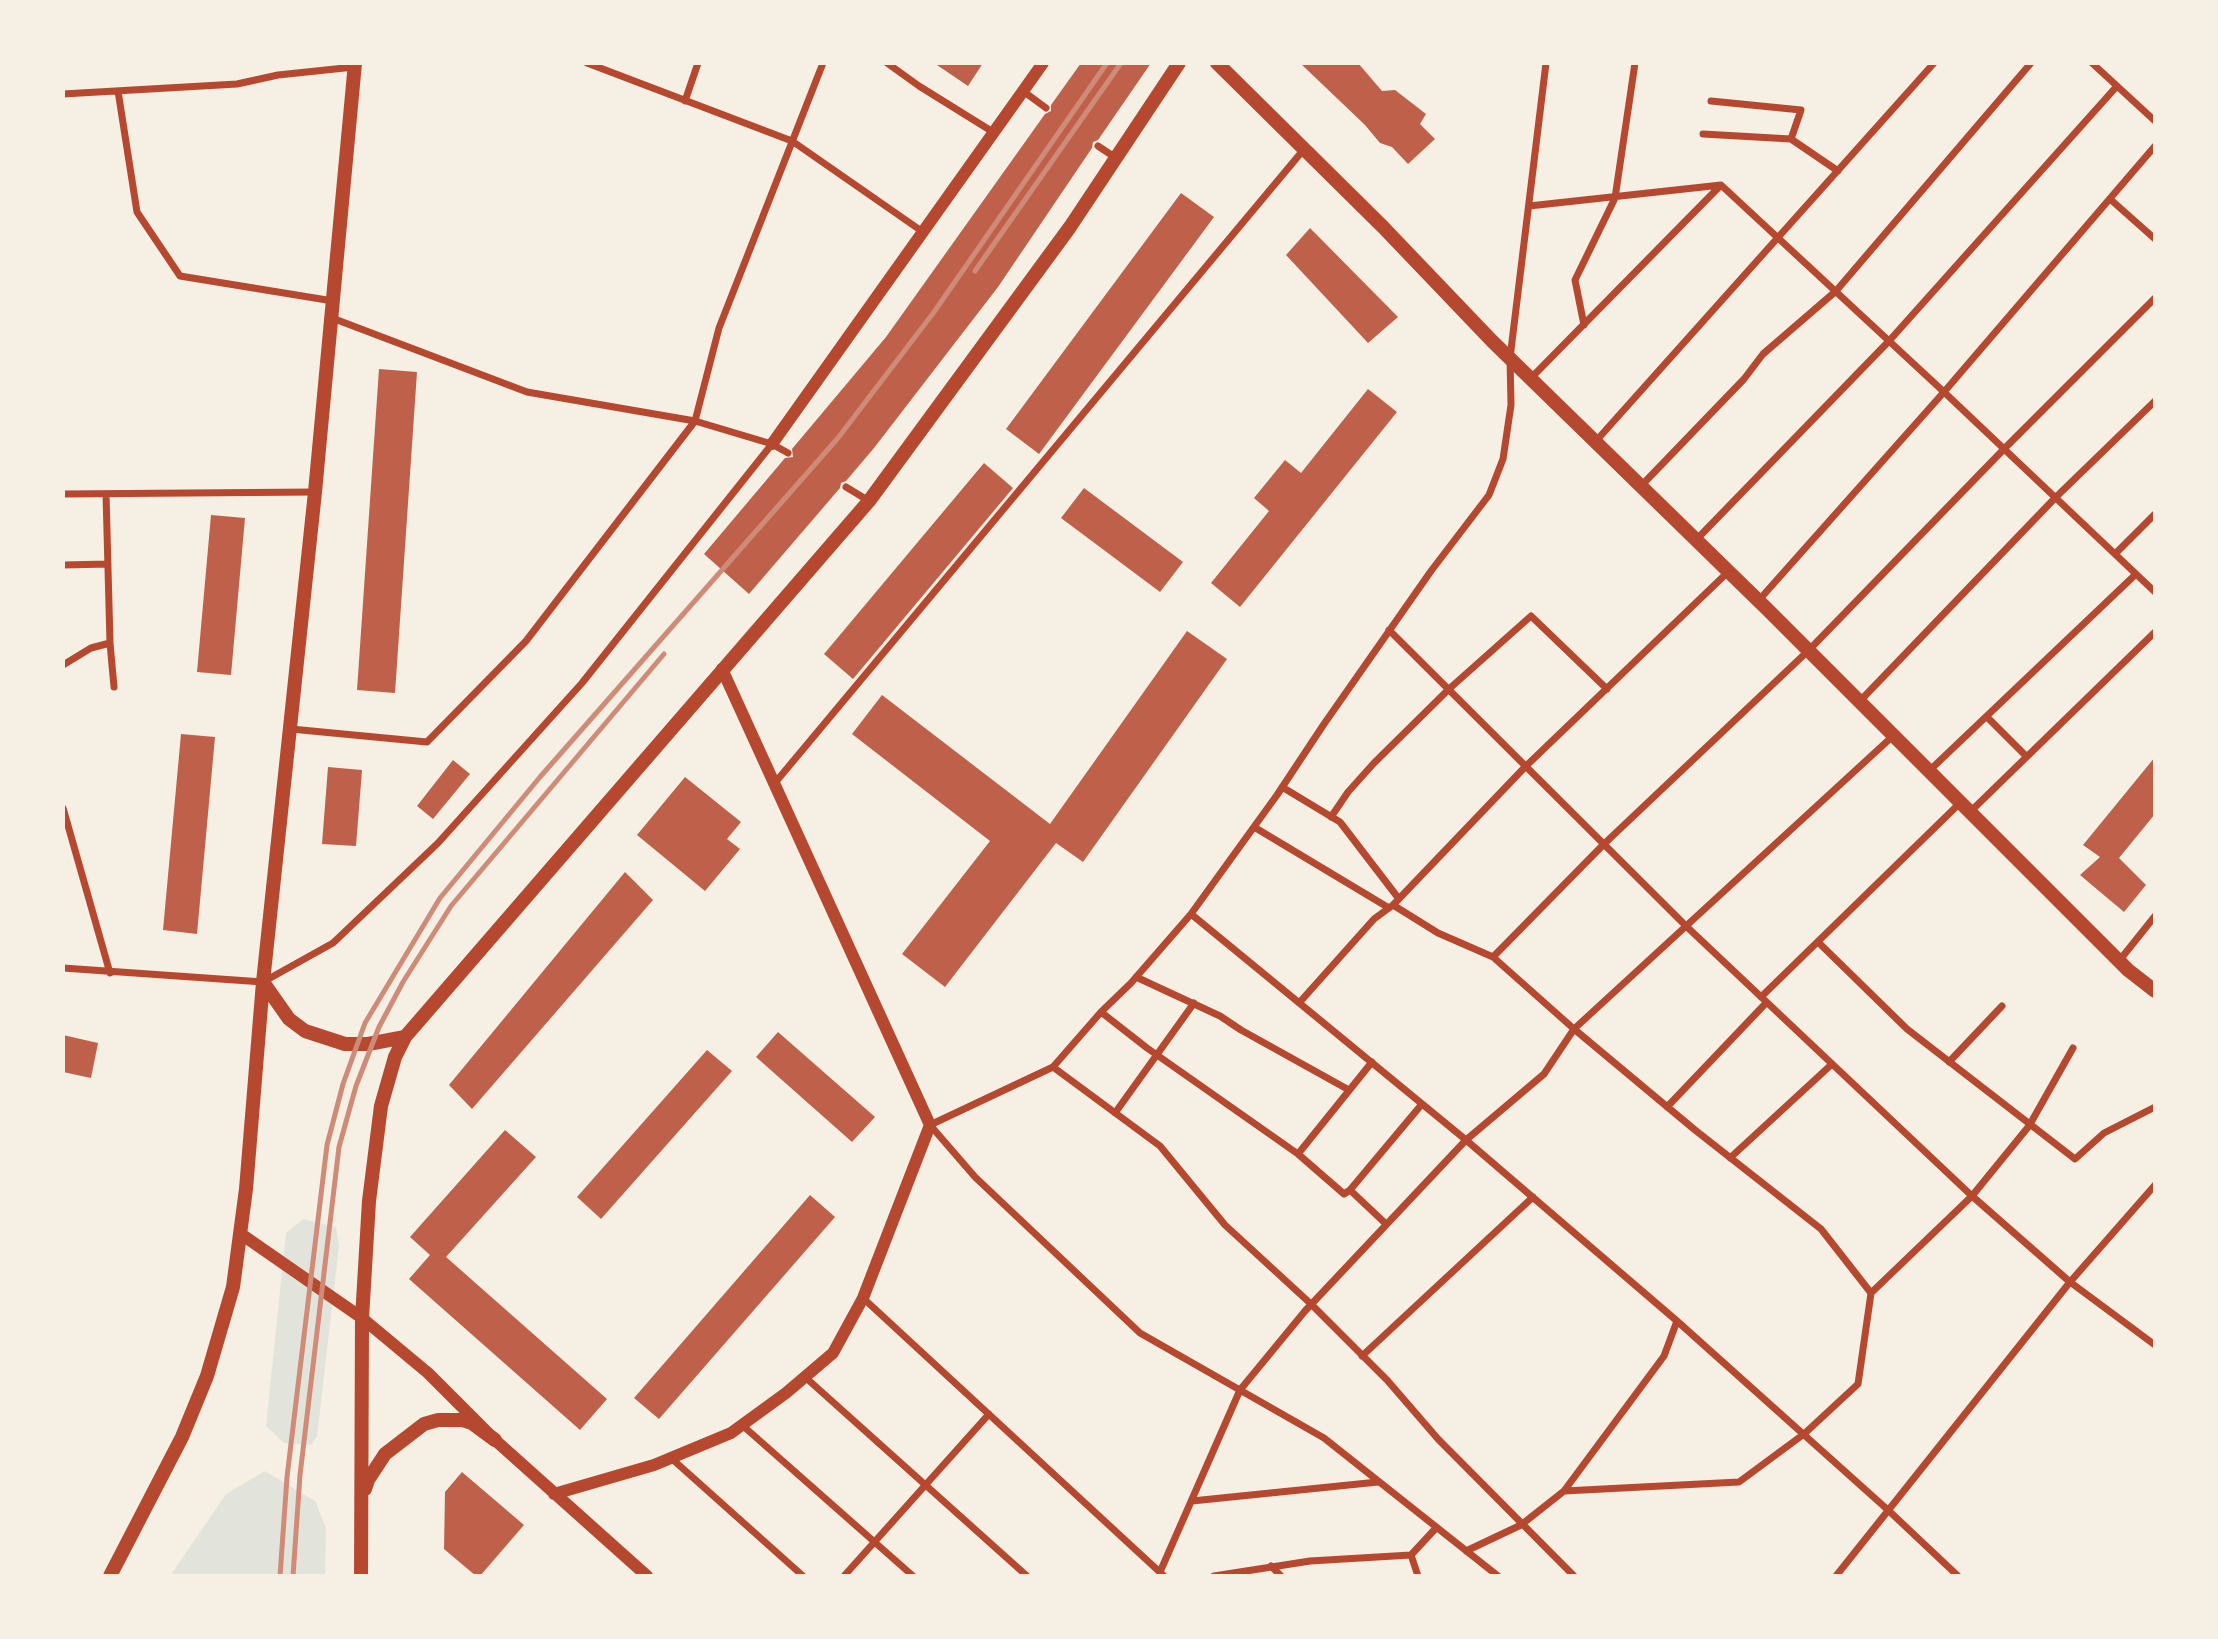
<!DOCTYPE html>
<style>
body{margin:0}
#map{position:relative;width:2218px;height:1639px;overflow:hidden;background:#f6efe4;font-family:Bitter,serif}
canvas{display:block}
.frame{position:absolute;inset:0;border:65px solid #f6efe4;pointer-events:none}
</style>
<div id="map">
<canvas width="2218" height="1639"></canvas>
<div class="frame"></div>
</div>
<script>
const g = document.querySelector('canvas').getContext('2d');
g.lineJoin = 'round';
function fillPath(path, color) { g.fillStyle = color; g.fill(path, 'evenodd'); }
const shape = rows => new Path2D(rows.map(r => 'M' + r).join(''));
function strokePath(path, color, width, dash) { g.strokeStyle = color; g.lineWidth = width; g.lineCap = dash ? 'butt' : 'round'; g.setLineDash(dash || []); g.stroke(path); }
const green = shape([
 [303,1219,336,1227,339,1246,317,1437,311,1445,284,1443,266,1426,286,1233],
 [265,1471,315,1501,326,1528,325,1576,170,1576,226,1494]
]);
const building = shape([
 [934,63,983,63,968,86],
 [1081,63,1151,63,1098,140,1093,142,1092,148,998,287,874,448,846,481,841,483,840,488,749,594,704,554,785,458,793,457,792,449,886,337,1045,114,1051,111,1051,105],
 [1300,63,1358,63,1382,91,1395,90,1426,114,1420,124,1435,139,1408,164,1392,147,1380,143,1365,125],
 [1181,193,1214,217,1039,454,1006,429],
 [1310,228,1398,317,1368,343,1286,255],
 [379,369,417,372,395,693,357,690],
 [1368,389,1397,412,1240,607,1211,583,1269,511,1254,498,1285,460,1301,473],
 [984,463,1013,488,853,679,824,654],
 [1084,488,1183,562,1160,592,1061,518],
 [211,515,245,518,231,675,197,672],
 [1187,631,1227,659,1083,862,1056,843,945,987,902,954,990,841,852,734,882,695,1050,824],
 [181,734,215,737,197,934,163,930],
 [2155,757,2155,814,2119,858,2146,885,2124,912,2080,875,2100,857,2083,845],
 [453,760,470,774,433,819,417,806],
 [328,767,362,770,356,846,322,844],
 [685,777,741,822,727,839,740,849,705,891,637,835],
 [625,872,653,900,472,1109,449,1085],
 [778,1032,875,1117,852,1142,756,1057],
 [63,1035,98,1043,91,1078,63,1072],
 [707,1050,732,1071,601,1219,577,1197],
 [505,1130,536,1157,446,1257,607,1399,580,1430,409,1279,430,1255,410,1237],
 [810,1195,835,1217,659,1419,634,1398],
 [462,1472,524,1525,480,1576,476,1576,444,1549,445,1492]
]);
const minor = shape([
 [587,63,792,141,923,232],
 [887,63,919,86,993,132],
 [2092,63,2155,121],
 [118,91,137,212,180,276,333,301],
 [1023,91,1046,108],
 [63,94,237,84,278,75,354,67],
 [685,101,698,63],
 [1711,101,1801,110,1791,139],
 [1703,134,1791,139,1838,171],
 [1098,146,1116,158],
 [2110,199,2155,239],
 [1529,206,1721,185,1944,392,2155,592],
 [332,318,527,392,695,421,772,444,788,453],
 [1584,325,1575,280,1615,198,1635,63],
 [1531,378,1720,186],
 [1596,441,1934,63],
 [1641,486,1744,379,1763,354,1836,291,2031,63],
 [846,487,869,501],
 [63,494,315,492],
 [106,494,110,643,114,687],
 [1696,540,1889,341,2117,86],
 [2115,554,2155,514],
 [63,565,108,564],
 [1759,600,1944,392,2155,146],
 [1389,630,1686,926,1972,1196,2070,1282,2155,1345],
 [63,665,91,648,110,643],
 [1860,701,2055,498,2155,401],
 [1987,717,2026,756],
 [291,729,427,742,526,641,695,421,719,328,823,63],
 [1930,770,2136,574],
 [774,784,1305,148],
 [1282,787,1340,822,1399,899],
 [63,808,110,973],
 [1971,811,2155,632],
 [1331,817,1348,792,1374,763,1449,689,1531,616,1607,689],
 [1254,827,1389,908],
 [1393,905,1438,933,1493,957,1574,1029,1695,1130,1821,1229,1871,1293,1858,1384,1804,1434,1739,1482,1564,1491,1521,1525,1466,1551],
 [1191,914,1466,1140,1677,1321,1888,1510,1958,1576],
 [1818,942,1907,1029,2075,1159,2104,1133,2155,1107],
 [1493,957,1604,844,1809,650,2004,449,2155,298],
 [2119,961,2155,916],
 [63,968,263,982,333,943,438,843,582,683,772,444],
 [1136,977,1220,1016,1241,1030,1349,1090],
 [1761,997,1961,802],
 [1299,1003,1374,919,1393,905,1525,767,1728,572],
 [1101,1012,1147,1048,1298,1154,1344,1194,1350,1190,1422,1104],
 [1949,1062,2002,1006],
 [1053,1067,1160,1146,1225,1225,1311,1304,1387,1380,1438,1439,1574,1576],
 [1667,1107,1766,1003],
 [1115,1113,1194,1003],
 [1298,1154,1372,1062],
 [1730,1158,1832,1064],
 [1350,1190,1386,1224],
 [1871,1293,1972,1196,2029,1126,2073,1048],
 [863,1298,1164,1576],
 [1362,1356,1533,1197],
 [805,1377,1027,1576],
 [742,1425,913,1576],
 [671,1458,803,1576],
 [1564,1491,1664,1356,1677,1321],
 [1192,1501,1378,1482],
 [1411,1555,1418,1576],
 [1271,1566,1281,1576],
 [1160,1572,1240,1390,1305,1311,1466,1140,1544,1074,1574,1029,1894,735],
 [844,1576,989,1414],
 [1214,1576,1310,1561,1411,1555,1436,1528],
 [1498,1576,1324,1438,1140,1333,975,1177,930,1125,1053,1067,1101,1012,1131,983,1191,914,1277,795,1324,724,1431,571,1489,495,1503,459,1511,405,1510,358,1546,63],
 [1836,1576,2070,1282,2155,1185]
]);
const tertiary = shape([
 [772,444,1043,63],
 [241,1234,362,1318,428,1373,495,1440,647,1576],
 [554,1494,654,1465,731,1433,786,1393,833,1353,863,1298,930,1125,722,669]
]);
const secondary = shape([
 [1217,63,1383,227,1492,341,1767,609,2128,970,2155,991],
 [263,982,289,1019,305,1031,345,1044,368,1044,405,1037],
 [365,1489,368,1480,385,1454,424,1424,438,1420,463,1420,472,1423,495,1440],
 [110,1576,182,1437,207,1376,233,1287,246,1189,263,982,315,492,355,63],
 [361,1576,362,1318,369,1201,381,1106,395,1057,405,1037,869,501,1070,227,1179,63]
]);
const rail = shape([
 [975,271,1121,63],
 [280,1576,287,1477,327,1145,343,1084,365,1023,440,898,540,777,838,438,934,312,1107,63],
 [293,1576,300,1475,339,1147,356,1086,379,1027,403,982,451,906,664,654]
]);
fillPath(green, '#e2e4dc');
fillPath(building, '#bf614a');
strokePath(minor, '#b5482f', 7);
strokePath(tertiary, '#b5482f', 12);
strokePath(secondary, '#b5482f', 14);
strokePath(rail, '#cf8b77', 5);
</script>
